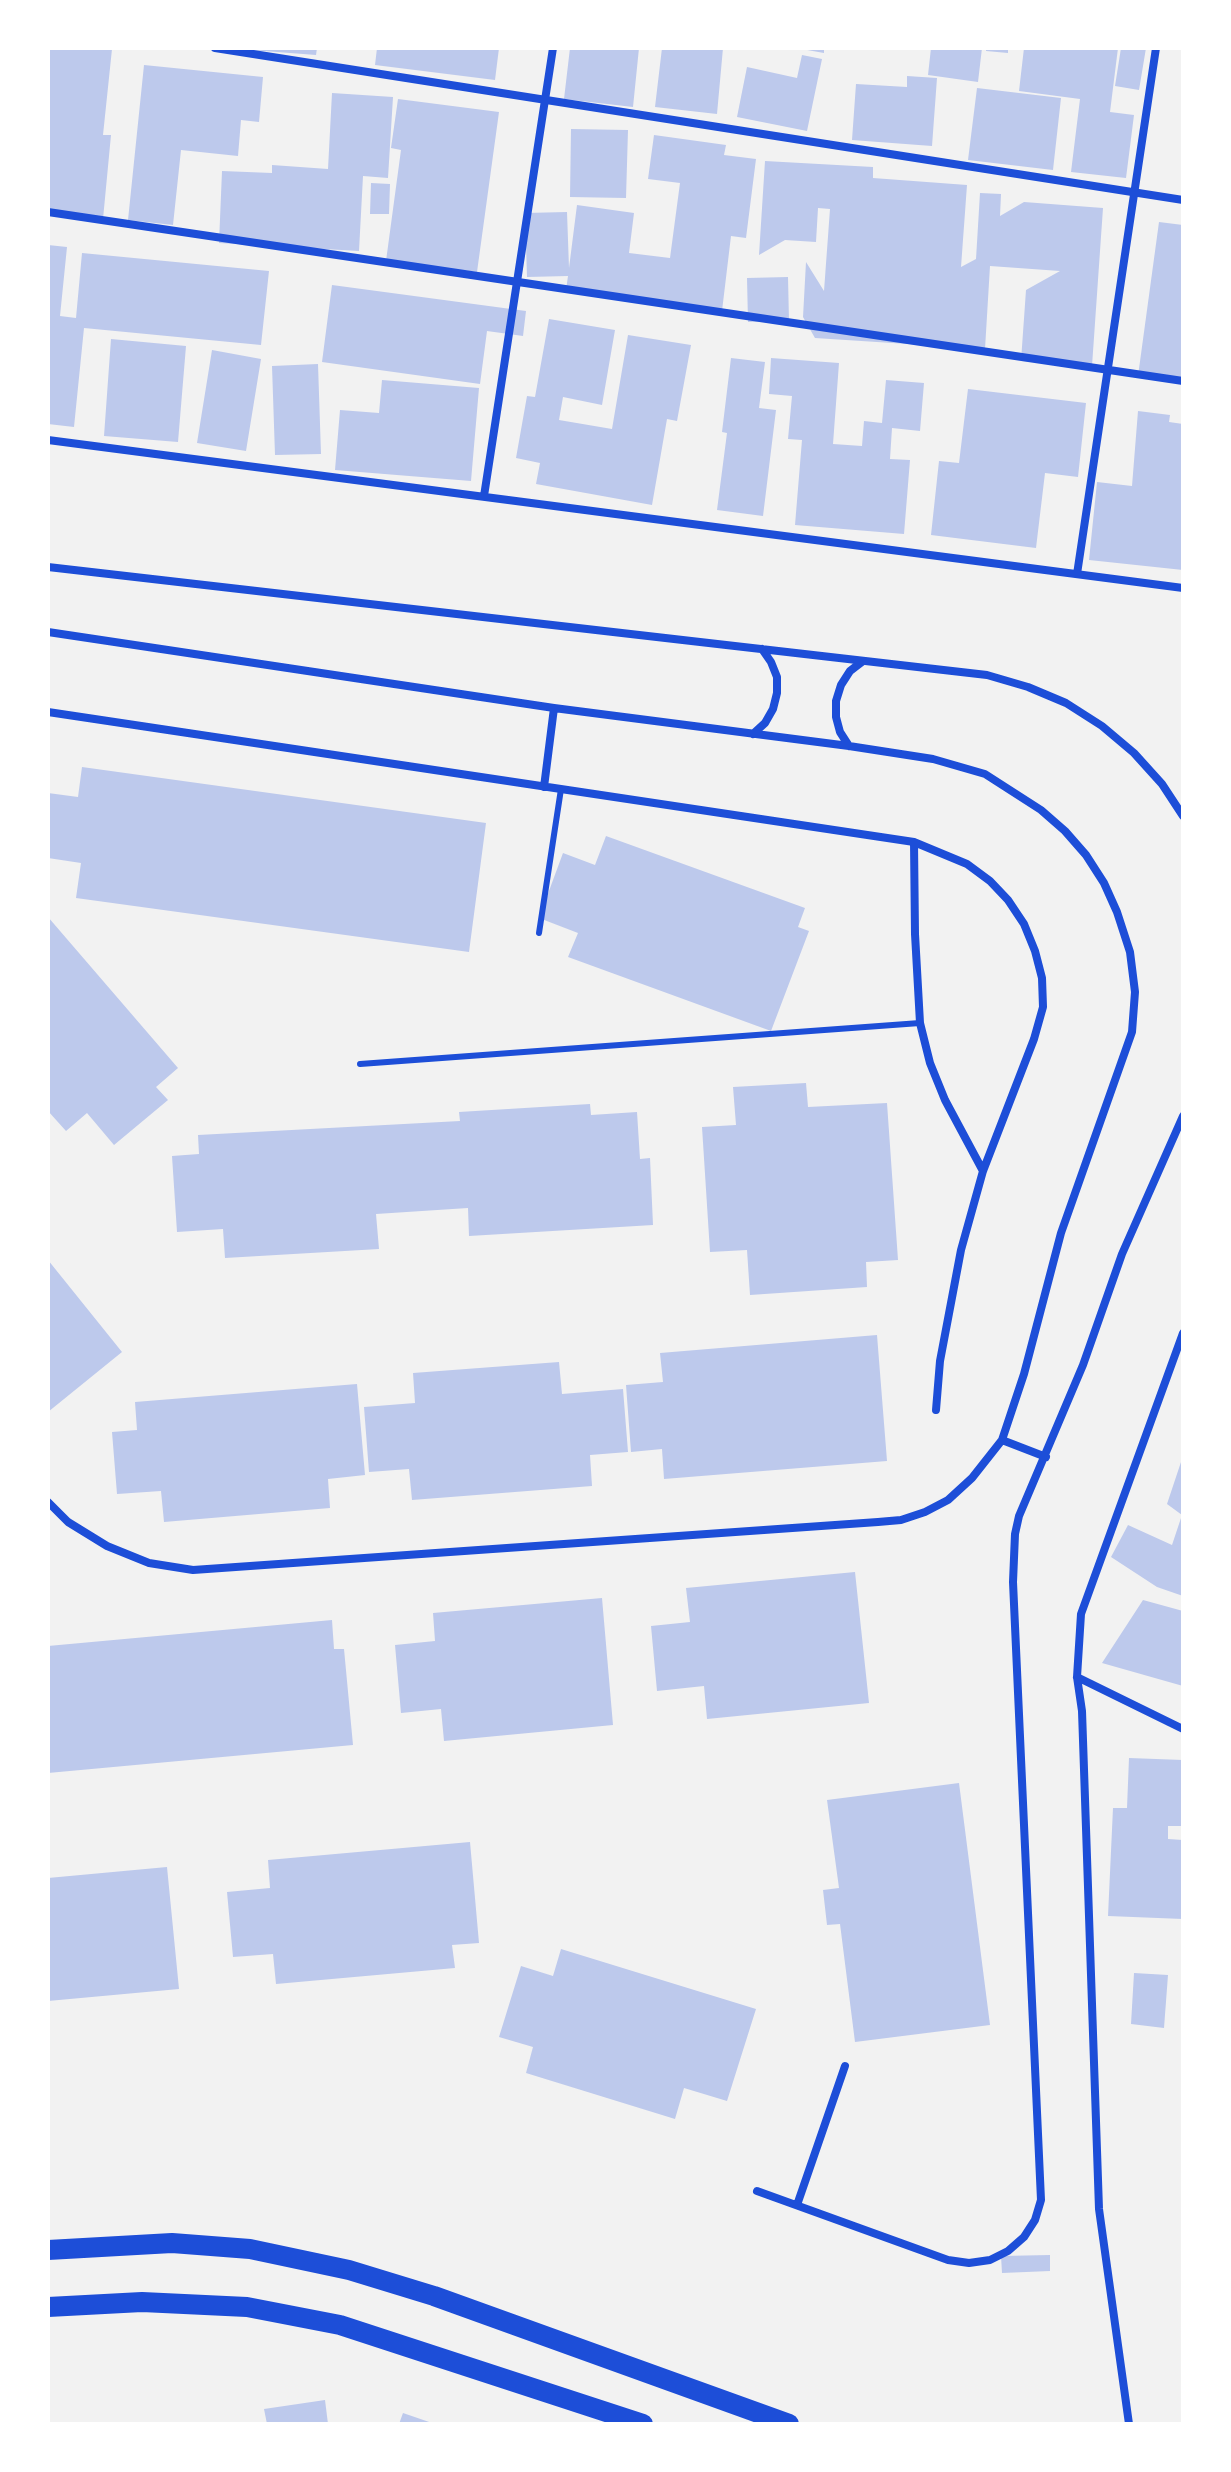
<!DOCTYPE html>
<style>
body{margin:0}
#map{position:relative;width:1231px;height:2472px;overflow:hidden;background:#f2f2f2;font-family:"Work Sans",sans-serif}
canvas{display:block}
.frame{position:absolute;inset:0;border:50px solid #fff;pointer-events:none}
</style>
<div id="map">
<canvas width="1231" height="2472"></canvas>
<div class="frame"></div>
</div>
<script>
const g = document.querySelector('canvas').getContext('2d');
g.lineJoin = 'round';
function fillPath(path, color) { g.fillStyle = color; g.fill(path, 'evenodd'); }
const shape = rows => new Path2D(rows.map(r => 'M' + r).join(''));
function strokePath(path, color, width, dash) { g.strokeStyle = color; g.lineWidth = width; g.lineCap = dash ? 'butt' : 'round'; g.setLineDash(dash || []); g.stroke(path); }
const building = shape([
 [48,48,112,49,103,135,111,135,103,219,48,213],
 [251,48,317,48,316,55,251,50],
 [377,48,499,48,495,80,375,65],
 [570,48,639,48,633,107,564,99],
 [662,48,723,48,717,114,655,107],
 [796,48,824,48,824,53],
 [931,48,982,48,978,82,928,75],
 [986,48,1008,48,1008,53,986,51],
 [1024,48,1118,48,1110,112,1134,115,1126,178,1071,172,1080,99,1019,91],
 [1121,48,1146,48,1139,90,1115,86],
 [802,55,822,59,807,131,737,117,747,67,797,78],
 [144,65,263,77,259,122,241,120,238,156,181,150,173,225,128,220],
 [907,76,937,78,932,146,852,140,856,84,907,87],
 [977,88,1061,98,1053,170,968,160],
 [332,93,393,97,388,178,363,176,359,251,219,243,222,171,272,173,272,165,328,169],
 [398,99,499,112,477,272,386,261,401,150,391,148],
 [571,129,628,130,626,198,570,197],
 [654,135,726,145,724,155,756,159,746,238,731,236,722,311,566,290,568,276,527,277,525,213,567,212,569,268,577,205,634,213,629,253,670,258,680,183,648,179],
 [765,161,873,167,873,178,967,185,961,267,976,259,980,193,1001,194,1000,216,1024,202,1103,208,1092,366,1021,361,1026,290,1060,271,990,266,985,349,815,338,803,317,806,262,824,291,830,209,818,208,816,242,785,240,759,255],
 [371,183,390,184,389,214,370,214],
 [1159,222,1183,225,1183,382,1138,376],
 [48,245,67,247,60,316,76,318,82,253,269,271,261,345,84,328,74,427,48,424],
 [788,277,789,321,748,322,747,278],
 [332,285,526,311,523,336,487,331,480,384,322,362],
 [549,319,615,330,602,405,563,397,559,420,612,429,628,335,691,345,677,421,667,419,652,505,536,484,540,463,516,458,527,396,535,397],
 [111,339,186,346,178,442,104,436],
 [212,350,261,359,246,451,197,443],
 [731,358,765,362,759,408,776,410,763,516,717,510,727,433,722,432],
 [771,358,839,363,833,444,862,446,864,421,882,423,886,380,924,383,920,431,892,428,890,459,910,460,904,534,795,525,802,440,788,439,792,396,769,394],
 [318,364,321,454,275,455,272,366],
 [382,380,479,388,471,481,335,470,340,410,379,413],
 [968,389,1086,403,1078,477,1045,473,1036,548,931,535,939,461,959,463],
 [1138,411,1170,415,1169,422,1183,424,1183,570,1089,560,1097,482,1132,486],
 [82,767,486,823,469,952,76,898,81,863,48,858,48,793,78,797],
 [606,836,805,908,798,927,809,931,771,1031,568,957,578,933,539,918,563,853,595,865],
 [48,917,178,1068,156,1087,168,1100,114,1145,87,1113,66,1131,48,1111],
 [806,1083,808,1107,887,1103,898,1260,866,1262,867,1287,750,1295,747,1250,710,1252,702,1127,736,1125,733,1087],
 [590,1104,591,1115,637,1112,640,1159,650,1158,653,1225,469,1236,468,1208,376,1214,379,1249,225,1258,223,1229,177,1232,172,1156,199,1154,198,1135,460,1121,459,1112],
 [48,1260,122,1352,48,1412],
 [877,1335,887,1461,664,1479,662,1449,631,1452,626,1385,663,1382,660,1353],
 [559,1362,562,1394,623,1389,628,1452,590,1455,592,1486,412,1500,409,1469,369,1472,364,1407,415,1403,413,1373],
 [357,1384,365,1475,328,1479,330,1508,164,1522,161,1491,117,1494,112,1432,137,1430,135,1402],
 [1182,1459,1183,1459,1183,1596,1157,1587,1111,1557,1128,1525,1172,1545,1182,1515,1167,1504],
 [855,1572,869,1703,707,1719,704,1686,657,1691,651,1626,690,1622,686,1588],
 [602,1598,613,1725,444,1741,441,1709,401,1713,395,1645,435,1641,433,1613],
 [1143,1600,1183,1611,1183,1686,1102,1663],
 [332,1620,334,1649,344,1649,353,1745,48,1773,48,1646],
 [1129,1758,1183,1760,1183,1826,1168,1826,1168,1839,1183,1840,1183,1919,1108,1916,1113,1808,1127,1808],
 [959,1783,990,2025,855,2042,840,1924,827,1925,823,1890,839,1888,827,1800],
 [470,1842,479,1943,452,1945,455,1968,276,1984,273,1954,233,1957,227,1892,270,1888,268,1860],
 [167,1867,179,1989,48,2001,48,1878],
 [561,1949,756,2009,727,2101,684,2088,675,2119,526,2073,533,2047,499,2037,521,1966,553,1976],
 [1134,1973,1168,1975,1164,2028,1131,2024],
 [1050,2255,1050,2271,1002,2273,1001,2256],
 [325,2400,328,2424,267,2424,264,2409],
 [403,2413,435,2424,399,2424]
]);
const service = shape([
 [539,933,561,789],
 [360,1064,920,1023]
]);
const minor = shape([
 [215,48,1183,200],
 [48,212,1183,381],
 [48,440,1183,588],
 [484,496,553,48],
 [48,567,987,675,1028,687,1066,703,1102,726,1134,753,1162,784,1183,816],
 [1077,574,1156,48],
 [48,632,554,708,849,746,933,759,985,774,1041,810,1065,831,1086,855,1104,883,1117,912,1130,952,1135,992,1132,1032,1061,1233,1024,1374,1002,1440,972,1478,948,1500,925,1512,901,1520,878,1522,193,1570,149,1563,107,1546,68,1522,48,1502],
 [48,712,914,842,967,864,990,881,1008,900,1024,924,1035,951,1042,978,1043,1007,1034,1039,983,1171,961,1250,940,1361,936,1410],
 [753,734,765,723,773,709,777,693,777,677,771,662,762,649],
 [849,746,840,732,836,717,836,701,841,685,850,671,863,661],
 [544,787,554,708],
 [914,842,915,934,920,1023,930,1063,945,1100,983,1171],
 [1002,1440,1046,1457],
 [1077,1677,1183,1729],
 [757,2191,948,2260,969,2263,990,2260,1008,2251,1024,2237,1035,2220,1041,2200,1013,1582,1015,1534,1019,1516,1083,1365,1122,1254,1183,1116],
 [797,2205,845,2066],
 [1129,2424,1099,2209,1082,1711,1077,1677,1081,1614,1183,1333]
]);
const primary = shape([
 [48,2250,172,2243,250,2249,349,2270,434,2296,789,2424],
 [48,2307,142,2302,247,2307,340,2325,643,2424]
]);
fillPath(building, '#bdc9ec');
strokePath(service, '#1d4ed8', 6);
strokePath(minor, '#1d4ed8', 8);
strokePath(primary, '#1d4ed8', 20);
</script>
